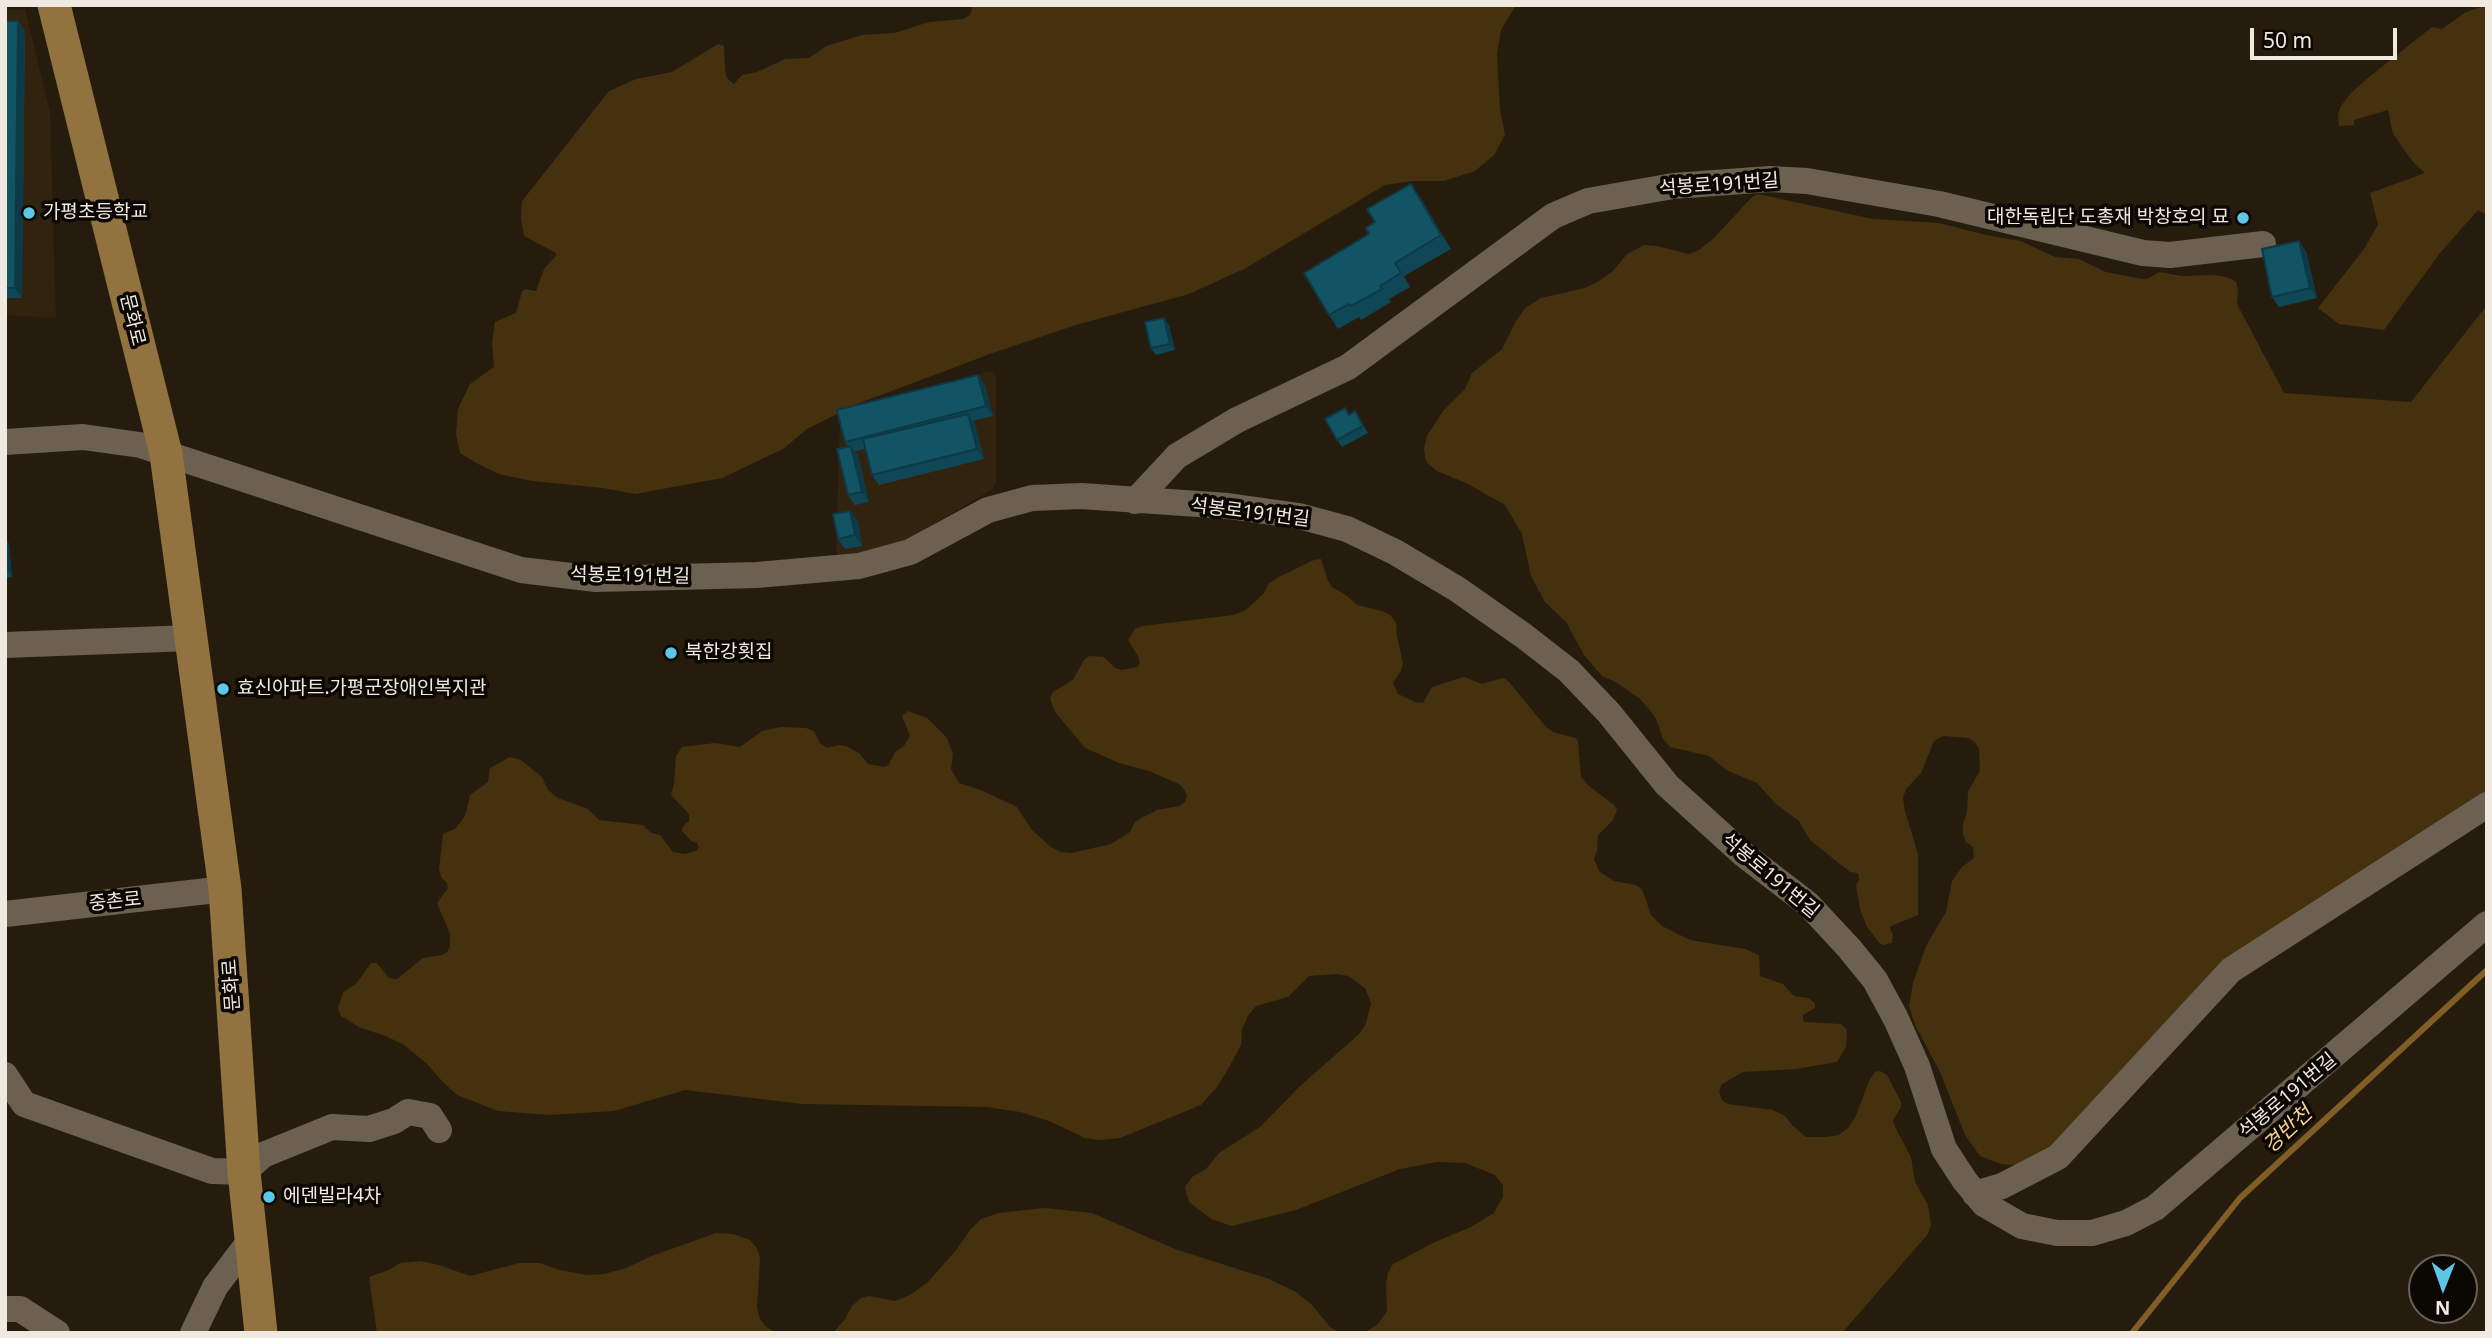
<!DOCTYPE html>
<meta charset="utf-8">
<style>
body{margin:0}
#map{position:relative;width:2492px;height:1338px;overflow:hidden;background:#261c0d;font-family:"Noto Sans",sans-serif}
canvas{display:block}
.frame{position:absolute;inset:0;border:7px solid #f0e9df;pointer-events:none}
.north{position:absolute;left:2408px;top:1254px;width:70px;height:70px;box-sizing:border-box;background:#0b0703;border:2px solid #67615b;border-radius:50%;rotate:181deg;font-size:19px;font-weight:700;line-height:28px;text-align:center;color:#f0e9df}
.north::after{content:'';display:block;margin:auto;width:24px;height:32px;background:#5cc7e8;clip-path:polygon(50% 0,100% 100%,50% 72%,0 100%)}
.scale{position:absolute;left:2250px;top:28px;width:147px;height:32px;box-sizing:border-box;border:4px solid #f0e9df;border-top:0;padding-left:9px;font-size:21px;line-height:24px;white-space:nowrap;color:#f0e9df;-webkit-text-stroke:5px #0b0703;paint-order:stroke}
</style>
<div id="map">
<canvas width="2492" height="1338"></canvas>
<div class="frame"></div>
<div class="north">N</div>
<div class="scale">50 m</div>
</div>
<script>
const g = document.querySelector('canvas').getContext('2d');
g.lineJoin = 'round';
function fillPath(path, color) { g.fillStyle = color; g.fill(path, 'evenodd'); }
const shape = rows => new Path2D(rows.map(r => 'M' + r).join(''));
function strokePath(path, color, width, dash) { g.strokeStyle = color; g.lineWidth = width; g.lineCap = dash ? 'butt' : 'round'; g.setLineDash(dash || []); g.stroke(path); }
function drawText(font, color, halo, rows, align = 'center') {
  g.font = font + ' "Noto Sans","Noto Sans KR",sans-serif'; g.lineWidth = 7; g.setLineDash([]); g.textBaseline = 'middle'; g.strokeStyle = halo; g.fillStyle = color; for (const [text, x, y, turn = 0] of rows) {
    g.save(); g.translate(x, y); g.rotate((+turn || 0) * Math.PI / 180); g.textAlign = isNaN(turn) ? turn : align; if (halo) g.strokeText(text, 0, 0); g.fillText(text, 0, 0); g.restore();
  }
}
const built = shape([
 [25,9,50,112,56,318,5,315,5,10],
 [987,372,993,372,996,375,996,482,993,489,903,542,860,553,838,555,836,549,840,421,843,416]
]);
const green = shape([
 [973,5,1516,5,1501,30,1497,54,1500,110,1505,135,1494,155,1475,171,1444,181,1413,181,1385,185,1246,268,1189,294,1076,325,990,354,857,404,807,429,783,449,722,478,635,494,603,488,532,481,499,474,478,464,460,453,456,435,458,409,470,384,494,367,492,343,495,322,516,313,522,292,525,289,536,291,544,269,556,256,556,253,524,236,521,219,522,201,609,91,636,79,672,72,718,44,724,46,725,71,727,78,734,84,742,75,757,72,785,59,809,58,826,46,862,35,895,33,929,22,963,19,970,15],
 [2487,5,2487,215,2478,210,2440,253,2384,330,2339,324,2318,308,2364,249,2378,225,2370,193,2425,173,2413,162,2393,134,2388,110,2354,120,2354,125,2339,126,2338,114,2341,106,2351,93,2369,77,2432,27,2442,29,2466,12],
 [1758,194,1873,219,1939,223,1986,235,2021,241,2055,257,2079,259,2106,272,2142,279,2147,279,2159,272,2182,276,2214,275,2230,278,2236,282,2238,291,2237,304,2284,393,2411,402,2487,305,2487,791,2315,909,2055,1145,2020,1166,2001,1164,1980,1156,1965,1135,1940,1072,1915,1025,1909,1006,1913,983,1926,946,1946,912,1952,881,1962,867,1974,858,1973,847,1966,842,1963,834,1963,824,1967,812,1968,791,1980,771,1979,749,1975,742,1968,738,1943,736,1934,741,1921,773,1906,789,1903,798,1905,811,1918,854,1918,915,1891,926,1890,930,1893,934,1892,943,1883,945,1879,943,1866,925,1860,909,1856,885,1859,880,1858,873,1850,872,1810,840,1799,821,1776,804,1757,783,1728,771,1709,756,1670,747,1663,739,1656,719,1649,709,1639,698,1616,682,1602,676,1584,655,1566,622,1545,602,1531,576,1522,534,1505,505,1466,483,1437,471,1427,463,1425,456,1424,448,1427,436,1443,411,1465,389,1472,373,1502,349,1515,323,1525,308,1541,298,1585,288,1599,281,1612,272,1627,254,1644,245,1657,246,1689,254,1699,250,1713,239,1752,197],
 [1321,559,1328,581,1332,587,1346,595,1357,605,1382,611,1390,615,1396,622,1397,637,1403,663,1401,671,1393,683,1398,694,1415,702,1423,703,1432,687,1464,677,1482,684,1499,679,1504,678,1509,682,1546,727,1553,732,1575,738,1578,741,1581,777,1589,786,1614,805,1617,810,1613,820,1598,835,1597,851,1594,859,1599,871,1614,881,1636,885,1642,889,1651,915,1662,926,1690,940,1745,949,1759,955,1760,976,1783,984,1794,996,1808,998,1815,1003,1815,1008,1803,1015,1803,1020,1805,1022,1841,1024,1847,1030,1846,1047,1837,1062,1796,1069,1743,1072,1722,1084,1719,1091,1722,1100,1728,1104,1773,1110,1785,1116,1792,1125,1806,1137,1827,1137,1839,1135,1848,1128,1855,1118,1869,1081,1875,1072,1880,1071,1887,1075,1901,1102,1901,1107,1893,1120,1895,1127,1911,1157,1915,1182,1928,1205,1931,1224,1928,1234,1842,1333,1364,1333,1378,1324,1387,1311,1386,1284,1388,1273,1393,1264,1435,1242,1471,1227,1494,1213,1503,1197,1503,1185,1495,1175,1465,1163,1437,1162,1400,1169,1296,1210,1232,1226,1211,1219,1189,1202,1185,1187,1192,1177,1206,1169,1219,1153,1260,1127,1300,1086,1358,1035,1365,1026,1371,1003,1365,988,1348,976,1337,974,1309,976,1288,997,1256,1006,1248,1016,1242,1029,1241,1045,1228,1069,1217,1087,1201,1105,1120,1138,1100,1140,1085,1138,1049,1121,1020,1112,987,1107,803,1104,685,1090,614,1111,549,1115,498,1111,457,1095,442,1081,426,1063,404,1045,388,1037,359,1027,341,1016,338,1008,343,992,356,984,371,963,377,963,389,978,397,979,423,958,442,955,447,952,450,947,450,934,437,903,448,888,447,883,441,877,439,869,443,834,455,829,465,816,470,795,488,782,490,768,510,757,521,760,542,777,548,790,558,798,588,809,599,820,643,825,651,833,660,835,673,852,685,854,696,851,699,847,697,843,691,841,682,831,683,826,689,821,689,814,671,795,674,784,676,756,682,747,715,743,740,747,762,731,781,727,806,728,814,731,820,743,827,748,839,745,846,746,859,753,868,764,885,767,889,764,895,752,904,746,910,736,902,716,908,711,927,718,947,738,953,754,951,769,959,783,983,791,1017,807,1032,830,1051,847,1061,852,1071,853,1111,844,1130,832,1135,822,1140,819,1157,810,1179,806,1185,802,1187,796,1184,789,1179,784,1149,771,1119,763,1085,748,1055,712,1050,698,1053,692,1073,680,1084,660,1089,656,1104,657,1115,668,1122,670,1137,667,1140,663,1139,658,1128,640,1135,629,1143,626,1233,615,1246,610,1264,593,1269,583,1281,576,1314,560],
 [1044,1208,1092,1213,1175,1249,1269,1279,1296,1292,1312,1305,1330,1327,1341,1333,833,1333,845,1319,852,1306,861,1298,869,1296,895,1301,910,1295,928,1282,957,1249,970,1230,981,1219,999,1213],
 [716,1233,733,1234,750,1240,757,1248,760,1258,757,1308,760,1319,766,1327,777,1333,377,1333,369,1277,389,1270,400,1263,420,1261,439,1265,470,1276,519,1263,540,1263,560,1270,587,1275,604,1274,626,1268,649,1257]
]);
const stream = shape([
 [2132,1333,2240,1198,2487,970]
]);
const minor = shape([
 [5,442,83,437,140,445,521,570,596,579,757,575,859,566,910,552,988,510,1032,498,1081,496,1228,506,1299,516,1347,529,1395,552,1457,589,1524,636,1569,671,1609,713,1667,785,1743,854,1808,904,1849,948,1875,980,1896,1019,1917,1066,1944,1149,1965,1181,1984,1204,2022,1226,2057,1233,2092,1233,2126,1223,2155,1208,2487,924],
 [1135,501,1177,456,1237,420,1348,367,1553,216,1588,201,1673,186,1770,179,1807,181,1939,204,2143,253,2170,255,2263,244],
 [5,645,191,638],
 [5,914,225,889],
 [5,1075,24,1104,212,1171,244,1172,263,1155,332,1127,369,1129,394,1121,408,1112,430,1116,439,1130],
 [1975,1194,2002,1186,2058,1157,2231,970,2487,805],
 [5,1309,20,1309,57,1333],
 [193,1333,215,1287,252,1238]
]);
const major = shape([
 [54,5,166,454,225,889,244,1172,261,1333]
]);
const wall = shape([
 [5,21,18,21,25,31,22,298,5,298],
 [1411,184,1420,197,1451,249,1404,276,1410,287,1389,299,1391,302,1361,320,1359,317,1338,329,1329,315,1375,222],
 [2306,251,2317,298,2279,307,2272,297],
 [1169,325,1175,350,1156,355,1151,348],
 [978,375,985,385,993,416,973,421,975,424,984,459,879,485,872,475,865,449,855,451,858,456,869,502,855,505,848,495,848,446,845,442],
 [1345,408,1349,414,1359,418,1368,433,1342,447,1337,440],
 [858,521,862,546,845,549,838,539],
 [5,538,9,544,12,577,5,578]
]);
const shadedWall = shape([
 [18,21,25,31,22,298,15,288],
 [1411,184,1420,197,1451,249,1441,235],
 [2299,241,2306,251,2317,298,2310,288],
 [1164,318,1169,325,1175,350,1170,344],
 [978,375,985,385,993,416,986,406],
 [968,414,975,424,984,459,977,449],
 [851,446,858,456,869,502,862,492],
 [850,511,858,521,862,546,855,535],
 [5,538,9,544,12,577,5,567]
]);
const building = shape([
 [5,21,18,21,15,288,5,288,5,21],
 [1411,184,1441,235,1395,263,1401,273,1380,286,1382,289,1351,306,1349,304,1329,315,1304,273,1369,234,1366,228,1375,222,1367,209,1411,184],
 [2299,241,2310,288,2272,297,2262,249,2299,241],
 [1164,318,1170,344,1151,348,1145,322,1164,318],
 [978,375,986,406,845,442,837,410,978,375],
 [1345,408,1349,415,1355,411,1363,426,1337,440,1325,419,1345,408],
 [968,414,977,449,872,475,863,439,968,414],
 [851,446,862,492,848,495,837,449,851,446],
 [850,511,855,535,838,539,833,514,850,511]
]);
const markers = [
 [29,213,7,"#5cc7e8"],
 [2243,218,7,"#5cc7e8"],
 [671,653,7,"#5cc7e8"],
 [223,689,7,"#5cc7e8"],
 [269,1197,7,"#5cc7e8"]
];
const streetNames = [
 ["석봉로191번길",1719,185,-4],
 ["문화로",132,320,76],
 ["석봉로191번길",1250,513,7],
 ["석봉로191번길",630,576,1],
 ["석봉로191번길",1770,876,40],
 ["중촌로",115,902,-6],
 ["문화로",232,985,-94],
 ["석봉로191번길",2288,1096,-40]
];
const poiNames = [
 ["가평초등학교",43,213],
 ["대한독립단 도총재 박창호의 묘",2229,218,"right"],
 ["북한강횟집",685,653],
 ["효신아파트.가평군장애인복지관",237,689],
 ["에덴빌라4차",283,1197]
];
const waterNames = [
 ["경반천",2288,1130,-43]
];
fillPath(built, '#31230e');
fillPath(green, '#45310e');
strokePath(stream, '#805e26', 6);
strokePath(minor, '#6c6150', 26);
strokePath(major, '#92723f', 33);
fillPath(wall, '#0f4756');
fillPath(shadedWall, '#0d3a46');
fillPath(building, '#125364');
strokePath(building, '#0d3a46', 2);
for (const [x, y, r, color] of markers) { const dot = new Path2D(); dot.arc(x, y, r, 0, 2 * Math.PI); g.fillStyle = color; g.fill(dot); strokePath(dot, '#0b0703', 2.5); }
drawText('19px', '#f0e9df', '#0b0703', streetNames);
drawText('19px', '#f0e9df', '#0b0703', poiNames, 'left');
drawText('italic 21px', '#f9cf91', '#0b0703', waterNames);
</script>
